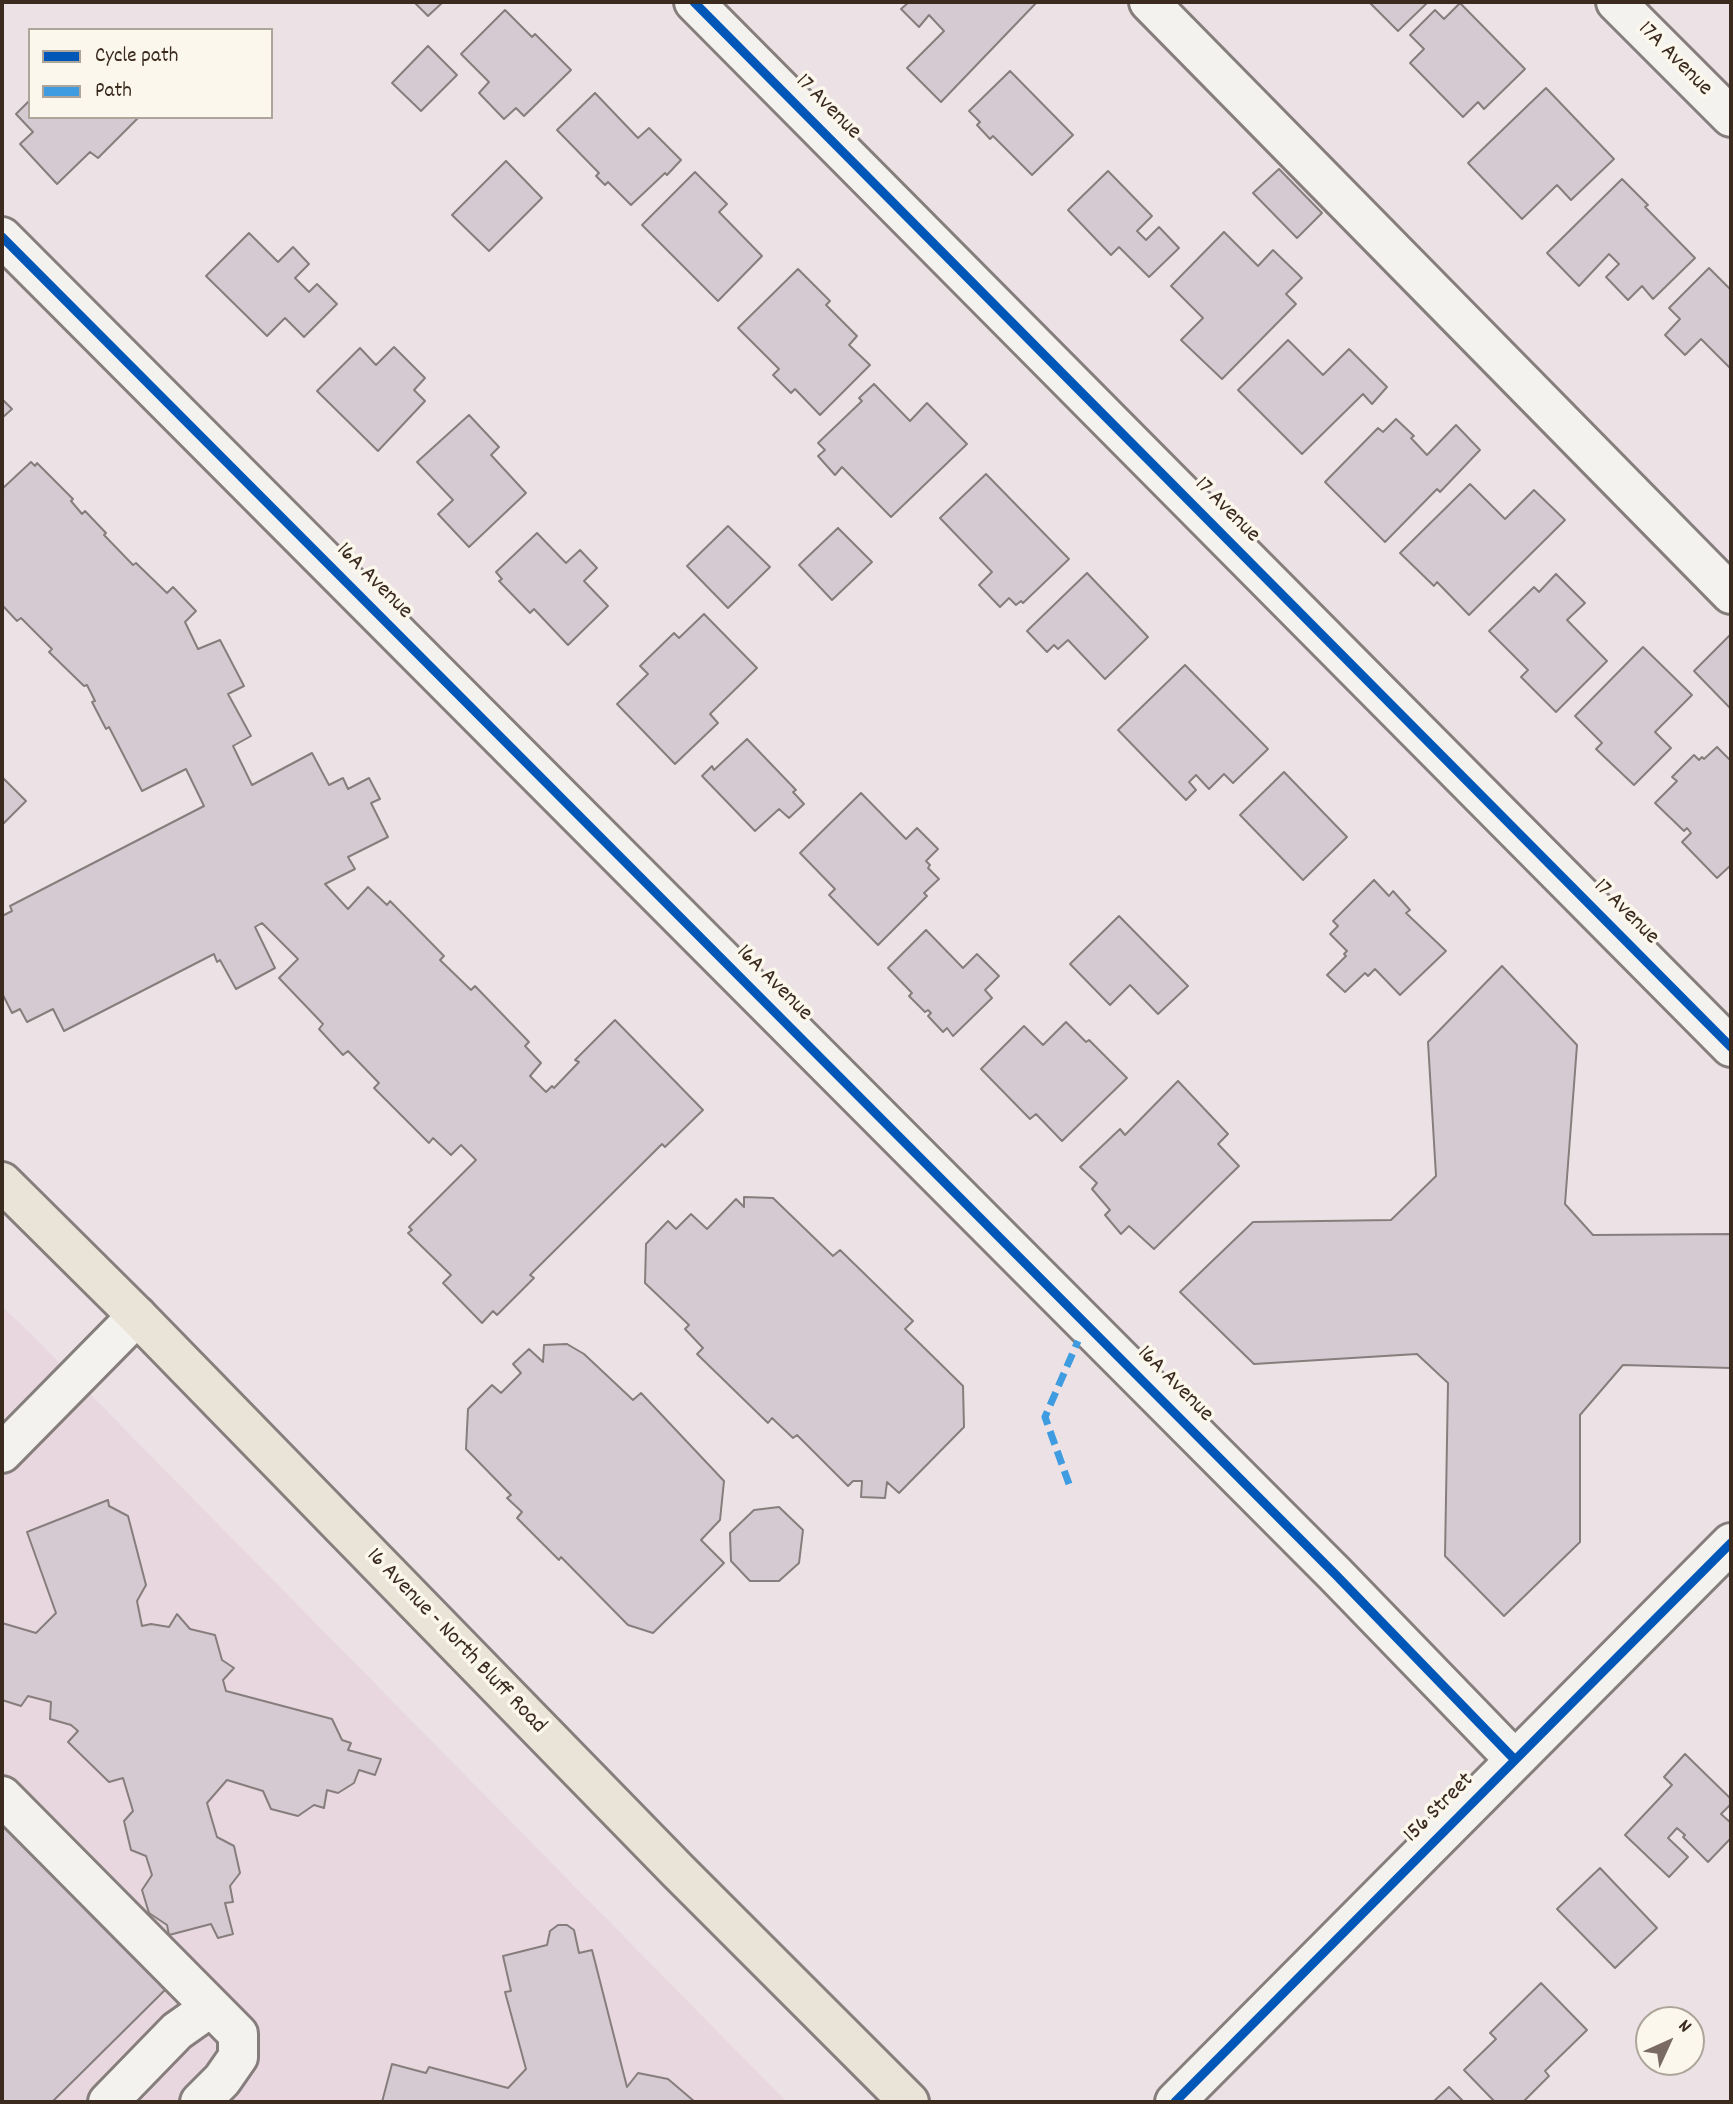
<!DOCTYPE html>
<style>
body{margin:0}
#map{position:relative;width:1733px;height:2104px;overflow:hidden;background:#ece2e5;font-family:Dekko,sans-serif}
canvas{display:block}
.frame{position:absolute;inset:0;border:4px solid #3b2a1e;pointer-events:none}
.legend{position:absolute;left:28px;top:28px;width:245px;height:91px;box-sizing:border-box;background:#fbf7ec;border:2px solid #aea59a;margin:0;padding:9px 12px;list-style:none;font-size:21px;color:#3b2a1e}
.legend li{display:flex;align-items:center;gap:14px;height:35px}
.legend b{width:35px;border:2px solid #aea59a}
.north{position:absolute;left:1635px;top:2006px;width:70px;height:70px;box-sizing:border-box;background:#fbf7ec;border:2px solid #aea59a;border-radius:50%;rotate:45deg;font-size:19px;font-weight:700;line-height:28px;text-align:center;color:#3b2a1e}
.north::after{content:'';display:block;margin:auto;width:24px;height:32px;background:#796a64;clip-path:polygon(50% 0,100% 100%,50% 72%,0 100%)}
</style>
<div id="map">
<canvas width="1733" height="2104"></canvas>
<div class="frame"></div>
<ul class="legend">
<li><b style="height:9px;background:#0057b8"></b>Cycle path</li>
<li><b style="height:9px;background:#3f9ce0"></b>Path</li>
</ul>
<div class="north">N</div>
</div>
<script>
const g = document.querySelector('canvas').getContext('2d');
g.lineJoin = 'round';
function fillPath(path, color) { g.fillStyle = color; g.fill(path, 'evenodd'); }
const shape = rows => new Path2D(rows.map(r => 'M' + r).join(''));
function strokePath(path, color, width, dash) { g.strokeStyle = color; g.lineWidth = width; g.lineCap = dash ? 'butt' : 'round'; g.setLineDash(dash || []); g.stroke(path); }
function drawText(font, color, halo, rows, align = 'center') {
  g.font = font + ' Dekko,sans-serif'; g.lineWidth = 7; g.setLineDash([]); g.textBaseline = 'middle'; g.strokeStyle = halo; g.fillStyle = color; for (const [text, x, y, turn = 0] of rows) {
    g.save(); g.translate(x, y); g.rotate((+turn || 0) * Math.PI / 180); g.textAlign = isNaN(turn) ? turn : align; if (halo) g.strokeText(text, 0, 0); g.fillText(text, 0, 0); g.restore();
  }
}
const built = shape([
 [2,1306,32,1335,787,2102,2,2102]
]);
const building = shape([
 [414,2,443,2,428,16,414,2],
 [909,2,1037,2,941,102,907,68,944,31,929,15,919,27,901,9,909,2],
 [1369,2,1428,2,1398,31,1369,2],
 [1460,3,1525,69,1484,109,1478,102,1463,117,1410,63,1424,49,1410,35,1435,10,1444,19,1460,3],
 [505,10,532,37,535,34,571,70,524,116,516,108,504,119,479,93,489,82,461,54,505,10],
 [428,46,457,75,421,111,392,83,428,46],
 [1010,71,1073,135,1032,175,993,136,990,139,977,125,980,122,969,111,1010,71],
 [1546,88,1614,159,1571,200,1557,185,1522,219,1468,163,1546,88],
 [595,93,638,138,649,128,681,160,667,175,665,173,631,205,608,182,605,185,596,176,599,173,557,130,595,93],
 [30,100,30,117,139,117,98,158,90,152,57,184,20,144,33,132,16,114,30,100],
 [506,161,542,198,489,251,452,215,506,161],
 [1279,169,1322,213,1297,238,1253,193,1279,169],
 [1108,171,1152,216,1137,231,1146,240,1159,227,1179,248,1149,277,1119,247,1111,255,1068,210,1108,171],
 [695,172,727,204,719,212,762,256,718,301,642,225,695,172],
 [1622,179,1648,205,1645,207,1695,258,1653,299,1642,286,1628,300,1606,277,1619,264,1609,254,1579,286,1547,253,1622,179],
 [1224,232,1258,266,1273,250,1302,278,1286,294,1296,304,1222,379,1181,340,1203,318,1171,286,1224,232],
 [249,233,278,262,293,247,309,264,295,278,309,292,317,284,337,304,304,337,285,318,267,336,206,276,249,233],
 [1709,268,1731,290,1731,369,1701,339,1685,355,1665,335,1680,319,1669,308,1709,268],
 [798,269,830,301,826,305,857,336,849,345,870,365,820,415,795,389,791,393,773,375,779,369,738,328,798,269],
 [1288,340,1323,375,1349,349,1387,387,1372,404,1363,394,1302,454,1238,390,1288,340],
 [394,347,425,378,414,390,425,401,378,451,317,391,360,348,376,365,394,347],
 [874,384,910,421,927,403,967,444,891,517,842,467,835,475,818,456,825,450,818,443,862,401,859,398,874,384],
 [2,399,12,409,2,418,2,399],
 [469,415,499,447,491,455,526,493,469,547,438,514,453,500,417,462,469,415],
 [1396,419,1414,436,1411,438,1427,455,1456,425,1480,450,1440,492,1437,489,1385,542,1325,482,1378,428,1383,432,1396,419],
 [31,462,35,466,37,463,73,499,71,501,82,514,85,511,106,533,104,535,133,565,136,563,167,593,173,587,196,611,185,622,198,649,220,640,244,686,228,694,251,736,233,746,252,785,312,753,329,785,343,778,348,789,369,778,380,799,371,803,388,837,348,857,355,869,325,884,348,909,368,887,387,905,390,901,444,956,440,960,471,990,475,986,529,1042,525,1046,541,1063,530,1076,546,1092,552,1086,554,1088,579,1062,575,1060,615,1020,703,1110,665,1147,662,1144,530,1275,534,1278,497,1315,493,1311,482,1323,443,1283,451,1275,408,1233,412,1230,409,1227,476,1160,461,1145,451,1155,433,1138,429,1143,374,1088,379,1083,348,1051,343,1055,319,1029,323,1024,279,978,298,959,262,923,255,927,275,968,236,989,220,960,217,962,214,954,64,1031,53,1009,27,1022,20,1009,12,1013,2,993,2,916,12,911,10,906,204,806,186,769,142,791,109,727,106,729,92,702,95,701,87,685,84,686,49,652,52,649,21,618,17,621,2,605,2,489,31,462],
 [986,474,1069,559,1023,603,1021,601,1016,605,1009,598,1000,607,979,585,992,572,940,518,986,474],
 [1470,484,1505,519,1534,490,1565,520,1469,615,1437,582,1434,586,1400,553,1470,484],
 [728,526,770,567,728,608,687,566,728,526],
 [838,528,872,562,832,600,799,565,838,528],
 [537,533,566,563,580,550,597,568,584,581,608,606,568,645,534,609,530,613,499,581,502,579,496,572,537,533],
 [1087,573,1148,637,1105,679,1068,640,1058,649,1054,645,1047,652,1027,631,1087,573],
 [1556,574,1585,603,1567,620,1607,661,1556,712,1521,677,1528,670,1489,631,1534,587,1539,592,1556,574],
 [704,614,757,668,710,714,718,723,675,764,617,704,648,674,640,666,674,633,679,638,704,614],
 [1731,634,1731,709,1694,671,1731,634],
 [1643,647,1692,695,1655,732,1671,748,1634,785,1596,749,1602,743,1575,716,1643,647],
 [1185,665,1268,749,1233,783,1224,774,1209,789,1196,775,1189,782,1196,790,1186,800,1118,730,1185,665],
 [747,739,796,790,793,792,804,804,789,818,779,809,755,831,702,776,712,766,714,770,747,739],
 [1717,747,1731,761,1731,865,1717,878,1682,842,1691,833,1687,828,1684,831,1655,803,1677,781,1672,777,1694,755,1699,760,1702,757,1704,759,1717,747],
 [1284,772,1347,837,1303,880,1240,815,1284,772],
 [2,777,26,801,2,825,2,777],
 [861,793,906,839,917,828,938,849,926,861,930,865,928,868,939,879,924,893,927,896,878,945,829,895,835,889,800,853,861,793],
 [1374,880,1389,896,1393,891,1410,910,1406,913,1446,951,1400,995,1375,969,1368,976,1365,973,1345,992,1327,975,1346,956,1344,954,1347,951,1330,934,1338,926,1333,921,1374,880],
 [1119,916,1188,986,1158,1014,1130,985,1110,1005,1070,964,1119,916],
 [926,930,963,968,977,954,999,976,985,990,992,998,953,1036,947,1028,943,1032,928,1016,931,1013,928,1010,925,1012,909,996,912,993,888,968,926,930],
 [1502,966,1577,1045,1565,1204,1593,1235,1731,1234,1731,1368,1623,1365,1580,1415,1580,1542,1504,1616,1445,1556,1448,1383,1417,1354,1254,1364,1180,1292,1253,1222,1391,1220,1436,1176,1428,1042,1502,966],
 [1066,1022,1086,1042,1089,1040,1127,1078,1062,1141,1036,1114,1030,1119,981,1069,1024,1026,1043,1045,1066,1022],
 [1178,1081,1228,1134,1218,1144,1239,1166,1154,1249,1129,1226,1121,1234,1105,1215,1110,1210,1092,1189,1097,1183,1080,1167,1120,1129,1125,1135,1178,1081],
 [744,1197,773,1198,833,1256,840,1250,913,1321,905,1329,963,1386,964,1427,899,1493,887,1482,885,1498,861,1497,862,1481,853,1481,848,1486,797,1435,793,1438,772,1418,768,1423,697,1354,703,1348,685,1329,689,1325,645,1283,646,1244,668,1221,676,1229,691,1214,707,1229,736,1199,744,1207,744,1197],
 [567,1344,584,1354,633,1400,641,1393,724,1481,720,1520,701,1540,724,1563,653,1633,628,1625,561,1557,559,1560,517,1518,522,1512,507,1498,511,1495,466,1449,468,1409,492,1385,501,1393,521,1373,513,1364,529,1349,543,1362,544,1345,567,1344],
 [108,1500,109,1506,128,1516,146,1585,137,1601,142,1626,151,1624,169,1627,177,1614,190,1629,215,1635,222,1660,234,1668,223,1680,226,1691,332,1719,342,1740,351,1743,348,1750,381,1759,375,1775,359,1770,354,1783,338,1793,327,1790,324,1808,314,1805,298,1816,271,1809,263,1791,227,1780,207,1803,217,1837,234,1846,240,1873,230,1886,233,1902,225,1903,233,1934,218,1938,211,1924,169,1935,167,1925,149,1913,142,1890,152,1875,146,1856,131,1850,124,1821,133,1811,123,1778,109,1782,68,1742,78,1731,71,1725,50,1719,51,1702,28,1696,21,1706,2,1700,2,1623,36,1633,56,1613,27,1532,108,1500],
 [779,1507,803,1530,799,1563,779,1581,750,1581,731,1561,730,1533,754,1510,779,1507],
 [1685,1754,1731,1799,1731,1804,1721,1814,1731,1823,1731,1838,1708,1862,1683,1837,1685,1835,1677,1828,1668,1838,1688,1857,1669,1877,1625,1835,1672,1785,1664,1777,1685,1754],
 [2,1811,172,1983,52,2102,2,2102,2,1811],
 [1600,1868,1657,1928,1615,1968,1557,1909,1600,1868],
 [558,1925,567,1925,574,1930,579,1953,592,1950,627,2087,638,2073,668,2079,695,2102,382,2102,392,2064,426,2073,429,2067,508,2088,526,2069,505,1992,511,1991,503,1956,547,1945,550,1931,558,1925],
 [1541,1983,1587,2030,1545,2071,1549,2076,1523,2102,1495,2102,1464,2070,1496,2039,1490,2033,1541,1983],
 [1449,2087,1464,2102,1433,2102,1449,2087]
]);
const minor = shape([
 [694,2,1731,1047],
 [1149,2,1731,594],
 [1616,2,1731,117],
 [2,237,1335,1574,1515,1760],
 [2,1453,137,1316],
 [2,1796,238,2034,238,2057,222,2080,200,2102],
 [108,2102,177,2031,211,2007],
 [1175,2102,1731,1543]
]);
const major = shape([
 [2,1182,137,1316,678,1871,909,2102]
]);
const quiet = shape([
 [1069,1484,1045,1417,1078,1341]
]);
const cycleway = shape([
 [694,2,1731,1047],
 [2,237,1335,1574,1515,1760],
 [1175,2102,1731,1543]
]);
const streetNames = [
 ["17A Avenue",1674,60,45],
 ["17 Avenue",827,108,45],
 ["17 Avenue",1226,511,45],
 ["16A Avenue",373,582,45],
 ["17 Avenue",1625,913,45],
 ["16A Avenue",773,984,45],
 ["16A Avenue",1174,1385,45],
 ["16 Avenue - North Bluff Road",455,1642,46],
 ["156 Street",1440,1809,-45]
];
fillPath(built, '#e9d7e0');
fillPath(building, '#d6cad2');
strokePath(building, '#867e7c', 2);
strokePath(minor, '#867e7c', 44);
strokePath(major, '#867e7c', 44);
strokePath(minor, '#f4f2ef', 38);
strokePath(major, '#e9e4d7', 38);
strokePath(quiet, '#3f9ce0', 7, [14, 7]);
strokePath(cycleway, '#0057b8', 9);
drawText('23px', '#3b2a1e', '#fbf7ec', streetNames);
</script>
